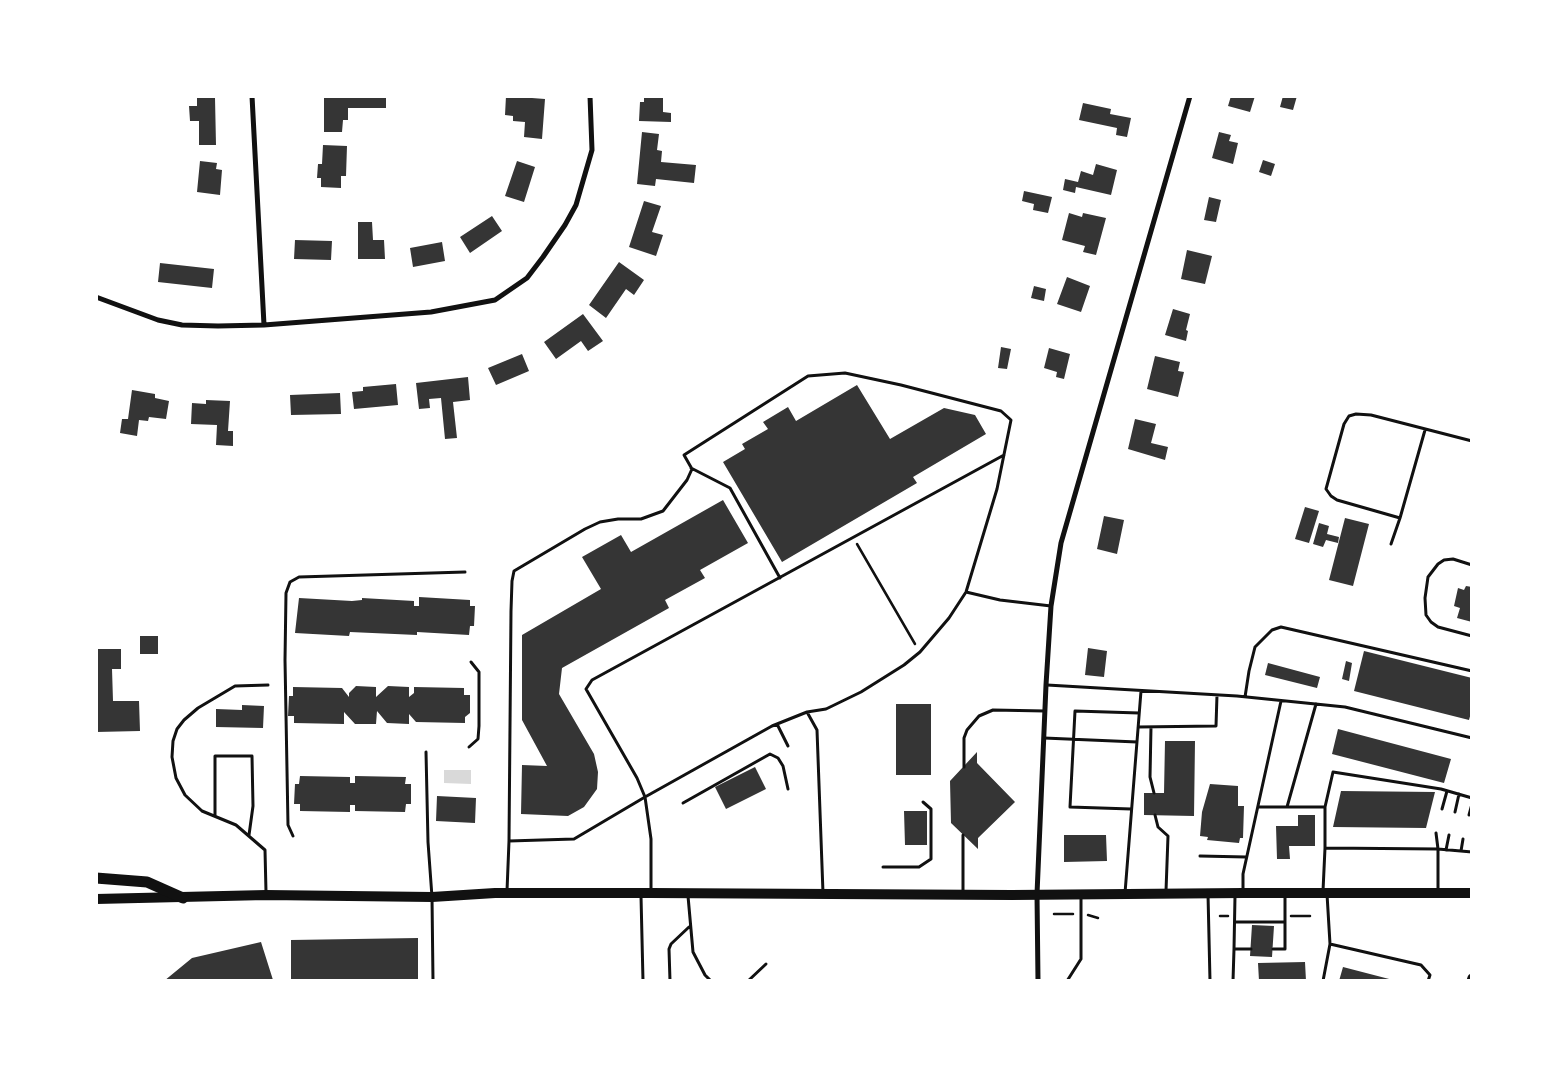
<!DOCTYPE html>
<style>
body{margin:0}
#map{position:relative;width:1568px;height:1077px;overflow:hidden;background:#fff;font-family:"Open Sans",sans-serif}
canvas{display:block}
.frame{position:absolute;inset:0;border:98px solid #fff;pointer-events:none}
</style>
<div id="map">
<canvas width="1568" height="1077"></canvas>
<div class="frame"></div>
</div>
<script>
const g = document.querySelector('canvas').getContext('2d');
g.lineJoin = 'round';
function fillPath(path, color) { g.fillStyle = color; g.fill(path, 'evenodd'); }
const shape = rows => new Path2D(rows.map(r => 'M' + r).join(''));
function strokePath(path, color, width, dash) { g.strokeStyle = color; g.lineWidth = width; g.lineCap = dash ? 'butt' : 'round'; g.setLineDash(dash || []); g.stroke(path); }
const water = shape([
 [444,770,471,770,471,784,444,783]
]);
const building = shape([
 [324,96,386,97,386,108,348,108,348,120,343,120,342,132,324,132],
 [506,96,545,99,542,139,524,137,525,122,513,121,513,116,505,115],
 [644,96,663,96,663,112,671,113,671,122,639,121,640,102,644,102],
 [1231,96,1255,96,1250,112,1228,106],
 [1283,96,1297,96,1293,110,1280,107],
 [197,98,215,98,216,145,199,145,199,121,190,121,189,106,197,106],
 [1083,103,1111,109,1110,114,1131,118,1127,137,1116,135,1117,128,1079,120],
 [642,132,659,134,657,150,662,151,661,162,696,165,694,183,656,179,655,186,637,184],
 [1219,132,1231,135,1229,141,1238,143,1233,164,1212,158],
 [323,145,347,146,346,176,341,176,341,188,321,187,321,178,317,178,318,164,322,164],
 [1263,160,1275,164,1271,176,1259,172],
 [200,161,217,163,216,169,222,170,220,195,197,192],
 [517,161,535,167,524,202,505,196],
 [1096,164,1117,170,1111,195,1076,187,1075,193,1063,190,1065,179,1078,182,1081,171,1093,175],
 [1024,191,1052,197,1048,213,1033,210,1034,204,1022,201],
 [1209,197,1221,200,1216,222,1204,220],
 [644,201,661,206,652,232,663,235,656,256,629,247],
 [1069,213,1082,217,1083,213,1106,218,1096,255,1083,252,1085,246,1062,240],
 [492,216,502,231,470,253,460,237],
 [358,222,372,222,373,240,384,240,385,259,358,259],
 [295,240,332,241,331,260,294,259],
 [442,242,445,261,413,267,410,248],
 [1187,250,1212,256,1205,284,1181,279],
 [619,262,644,280,634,295,626,289,606,318,589,305],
 [160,263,214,269,212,288,158,282],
 [1067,277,1090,286,1081,312,1057,304],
 [1034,286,1046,289,1044,301,1031,298],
 [1173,309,1190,314,1186,330,1188,331,1186,341,1165,335],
 [583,314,603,341,588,351,581,341,556,359,544,342],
 [1001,347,1011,349,1007,369,998,368],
 [1049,348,1070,354,1064,379,1056,377,1057,372,1044,368],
 [522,354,529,371,496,385,488,368],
 [1155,356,1180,362,1178,371,1184,372,1178,397,1147,389],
 [468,377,470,400,453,402,457,438,445,439,441,398,429,399,430,408,419,409,416,383],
 [396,384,398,405,354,409,352,392,363,391,363,387],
 [857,385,890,439,944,408,975,415,986,434,913,477,917,483,782,562,723,462,745,449,742,444,768,429,763,422,788,407,796,421],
 [132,390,155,394,155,398,169,401,166,419,149,417,148,421,139,420,137,436,120,433,122,419,128,419],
 [340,393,341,414,291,415,290,395],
 [206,400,230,401,228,431,233,431,233,446,216,445,217,425,191,424,192,403,206,404],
 [1135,419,1156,424,1151,443,1168,447,1165,460,1128,449],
 [723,500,748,543,700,570,705,578,665,600,669,608,562,668,559,694,594,754,598,772,597,789,584,807,568,816,521,814,522,765,547,766,522,720,522,635,601,589,582,557,621,535,631,552],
 [1305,507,1319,511,1309,543,1295,539],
 [1104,516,1124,520,1117,554,1097,549],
 [1345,518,1369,524,1353,586,1329,580],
 [1319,523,1329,526,1327,534,1339,537,1338,543,1326,540,1323,547,1313,544],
 [1466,586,1472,587,1472,622,1457,618,1460,608,1454,606,1458,588,1464,590],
 [419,597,470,600,470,606,475,606,474,626,470,626,469,635,417,632,417,635,350,632,349,636,295,633,299,598,352,601,362,600,362,598,414,601,414,606,419,606],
 [140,636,158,636,158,654,140,654],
 [1088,648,1107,651,1104,677,1085,675],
 [96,649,121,649,121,669,112,669,113,701,139,701,140,731,96,732],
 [1364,651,1472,678,1472,709,1469,720,1354,691],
 [1346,661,1352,663,1349,681,1342,679],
 [1268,663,1320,677,1317,688,1265,675],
 [356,686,376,687,376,697,388,686,409,687,409,697,414,693,414,687,464,688,464,695,470,695,470,713,465,717,465,723,416,722,409,714,409,724,387,723,377,711,376,724,355,724,344,712,344,724,294,723,294,716,288,716,289,696,293,696,293,687,342,688,349,697,349,693],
 [896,704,931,704,931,775,896,775],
 [242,705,264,706,263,728,216,727,216,709,242,710],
 [1338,729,1451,759,1444,783,1332,754],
 [1165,741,1195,741,1194,816,1144,815,1144,793,1164,793],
 [977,752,977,763,1015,802,978,838,978,849,951,823,950,781],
 [755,767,766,789,726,809,715,787],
 [300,776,350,777,350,783,355,783,355,776,406,777,405,784,411,784,411,804,406,804,405,812,355,811,355,805,350,805,350,812,300,811,300,804,294,804,295,784,299,784],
 [1210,784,1238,786,1238,806,1244,806,1243,838,1240,838,1239,843,1207,840,1208,837,1200,836,1202,812],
 [1341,791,1435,792,1426,828,1333,827],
 [437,796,476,798,475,823,436,821],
 [904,811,927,811,927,845,905,845],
 [1298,815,1315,815,1315,846,1289,846,1290,859,1277,859,1276,826,1298,826],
 [1064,835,1106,835,1107,861,1064,862],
 [1252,925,1274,926,1272,957,1250,956],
 [418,938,418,981,291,979,291,940],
 [261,942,273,980,164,981,192,958],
 [1305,962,1306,981,1259,981,1258,963],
 [1343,967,1393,980,1393,981,1339,981]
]);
const path = shape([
 [857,544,915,644],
 [1054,914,1073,914],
 [1088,915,1098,918],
 [1220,916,1228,916],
 [1291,916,1310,916]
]);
const service = shape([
 [1425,430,1400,518,1337,500,1331,496,1326,489,1344,424,1349,416,1356,414,1371,415,1472,441],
 [691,468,730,488,780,578],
 [1391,544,1400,518],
 [1472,565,1453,559,1444,560,1438,564,1428,577,1425,598,1426,615,1431,622,1438,627,1472,636],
 [966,592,1000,600,1051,606],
 [1047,685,1237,696,1345,707,1472,738],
 [1245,697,1249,671,1255,647,1272,630,1281,627,1472,671],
 [807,712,817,730,823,893],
 [777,724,788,746],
 [1138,727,1216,726,1217,695],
 [1151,727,1150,777,1154,793],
 [1044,738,1137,742],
 [469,747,478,739,479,726,479,672,471,662],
 [426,752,428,842,432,897,433,981],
 [964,767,964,738,967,730,979,716,993,710,1045,711],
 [683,803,770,754,778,758,783,766,788,789],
 [1258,807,1325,807,1325,848],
 [1287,807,1316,704],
 [1325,807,1333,772,1441,789,1472,798],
 [1131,809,1070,807,1075,711,1139,713],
 [1442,809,1447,791],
 [1455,812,1459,794],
 [1155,815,1158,827,1168,836,1166,891],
 [1469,815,1472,804],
 [215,816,215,756,252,756,253,806,249,835],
 [1436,833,1438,849,1472,852],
 [963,835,963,893],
 [293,836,288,825,285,660,286,593,290,582,299,577,465,572],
 [1446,850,1449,835],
 [1461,851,1463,839],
 [1200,856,1246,857],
 [883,867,919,867,931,859,931,809,923,802],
 [507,891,509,841,574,839,645,797,772,726,807,712,826,709,861,692,904,665,920,652,949,618,966,592,997,489,1011,420,1001,411,901,385,845,373,808,376,684,455,692,469,687,480,663,511,641,519,618,519,600,522,585,529,514,571,512,581,511,611,509,841],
 [1243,891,1243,874,1281,701],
 [1323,891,1325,848,1438,849,1438,891],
 [266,892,265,850,236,825,202,811,185,795,176,778,172,757,173,741,177,729,184,720,198,708,235,686,268,685],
 [651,892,651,839,645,797,637,778,586,689,592,680,1004,455],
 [1125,893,1141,691],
 [1208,894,1210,981],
 [641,896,643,981],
 [688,896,693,952,705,975,711,981],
 [1235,896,1234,949,1251,949],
 [1235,922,1285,922],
 [1330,944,1421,965,1430,975,1428,981],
 [1273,949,1285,949,1285,894],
 [670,981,669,949,671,944,689,927],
 [748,981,766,964],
 [1067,981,1081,959,1081,897],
 [1233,981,1234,949],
 [1323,981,1330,944,1327,894]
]);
const minor = shape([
 [252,96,264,325],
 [96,297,158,320,182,325,218,326,264,325,431,312,495,300,527,278,543,257,565,225,576,205,592,150,590,96],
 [1038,981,1037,894,1046,685,1051,606,1061,543,1190,96]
]);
const secondary = shape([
 [1471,981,1472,978]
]);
const primary = shape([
 [96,899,266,895,432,897,495,893,651,893,1012,895,1243,893,1472,893]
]);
const motorway = shape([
 [96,878,147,882,183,898]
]);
fillPath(water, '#d9d9d9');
fillPath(building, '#353535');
strokePath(path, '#111', 2.5);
strokePath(service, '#111', 3);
strokePath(minor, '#111', 5);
strokePath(secondary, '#111', 9);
strokePath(primary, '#111', 10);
strokePath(motorway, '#111', 11);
</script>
